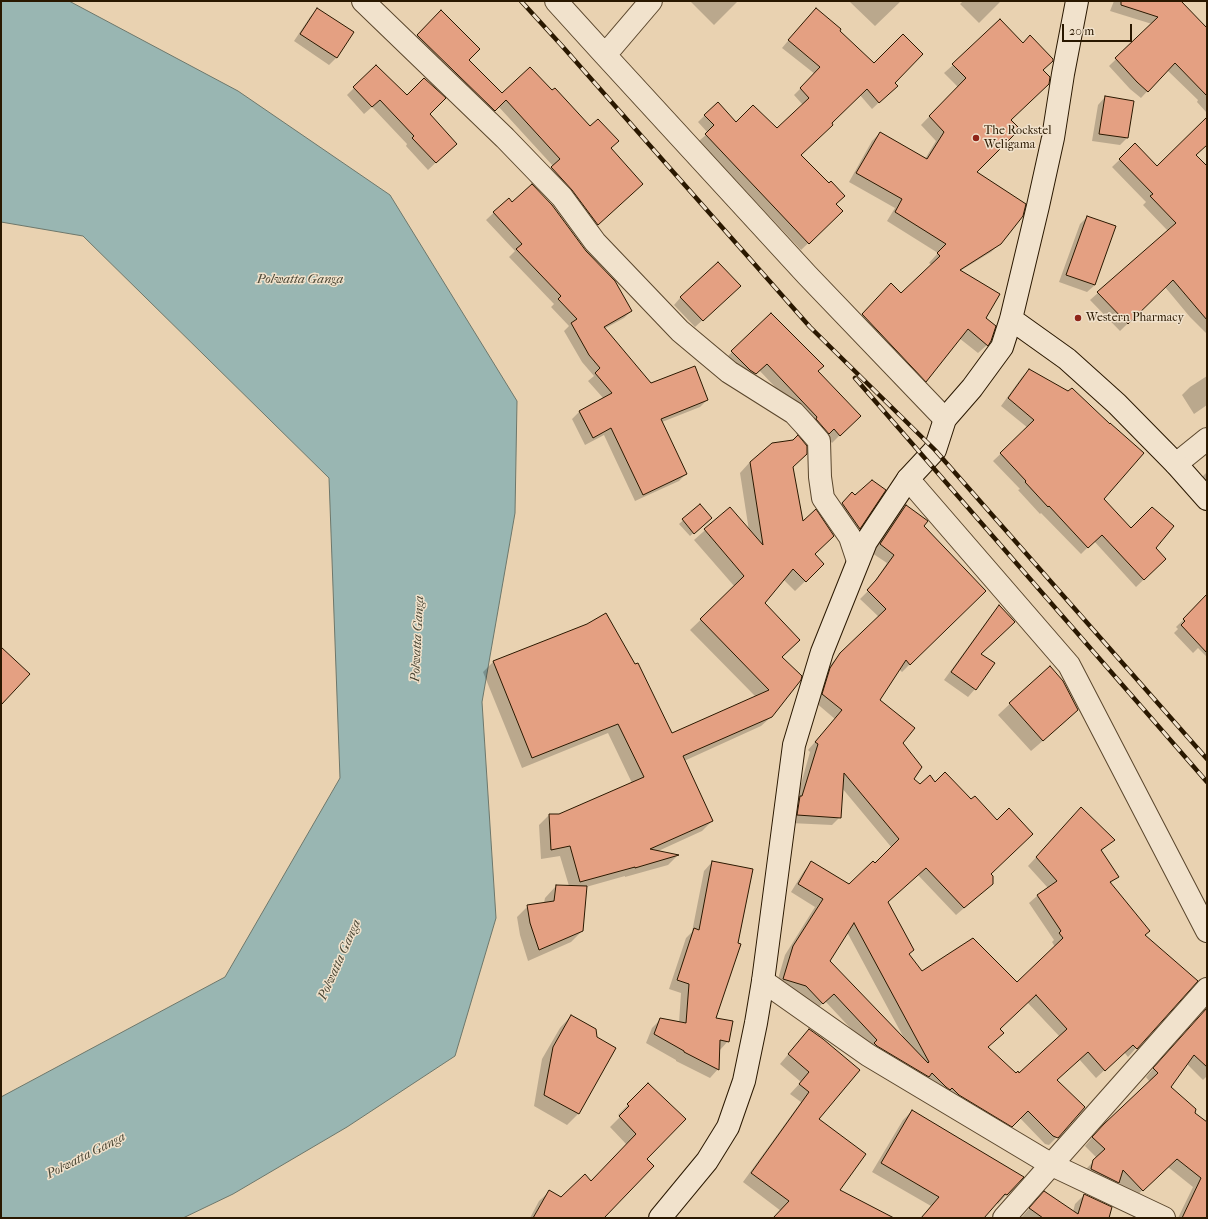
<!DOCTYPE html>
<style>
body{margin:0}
#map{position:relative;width:1208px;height:1219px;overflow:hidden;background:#e9d2b1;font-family:"IM FELL French Canon",serif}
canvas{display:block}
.frame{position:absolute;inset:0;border:2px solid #2a1800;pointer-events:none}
.scale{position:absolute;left:1062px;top:24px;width:70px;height:18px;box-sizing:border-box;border:2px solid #2a1800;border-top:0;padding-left:5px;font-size:12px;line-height:14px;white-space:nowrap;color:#2a1800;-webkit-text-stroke:3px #f1e2cc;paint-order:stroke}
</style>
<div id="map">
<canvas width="1208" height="1219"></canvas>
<div class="frame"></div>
<div class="scale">20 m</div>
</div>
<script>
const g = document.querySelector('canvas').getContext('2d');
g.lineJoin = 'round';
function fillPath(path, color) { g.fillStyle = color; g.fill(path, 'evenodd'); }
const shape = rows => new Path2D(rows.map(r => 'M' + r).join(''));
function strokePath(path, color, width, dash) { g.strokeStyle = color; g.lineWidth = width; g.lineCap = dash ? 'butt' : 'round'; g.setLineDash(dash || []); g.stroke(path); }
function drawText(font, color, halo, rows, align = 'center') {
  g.font = font + ' "IM FELL French Canon",serif'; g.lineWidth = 3; g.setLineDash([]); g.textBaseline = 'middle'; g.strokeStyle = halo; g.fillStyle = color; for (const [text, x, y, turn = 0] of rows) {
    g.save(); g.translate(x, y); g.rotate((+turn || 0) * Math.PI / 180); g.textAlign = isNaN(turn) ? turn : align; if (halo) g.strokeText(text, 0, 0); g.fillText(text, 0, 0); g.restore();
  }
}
const water = shape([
 [1,1,69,1,238,91,390,195,517,401,515,513,482,702,496,918,455,1056,347,1127,233,1194,183,1218,1,1218,1,1097,225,977,340,778,329,478,83,236,1,222,1,1]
]);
const shadow = shape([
 [690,1,738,1,714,25],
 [851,1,901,1,875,26,850,2],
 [963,1,1001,1,979,23,960,4],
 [1114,1,1179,1,1207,29,1207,113,1197,102,1198,100,1167,70,1141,98,1130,89,1109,66,1152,24,1110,11],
 [318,9,353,33,336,58,329,65,294,41,310,17],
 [441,12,467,60,502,95,552,91,610,148,635,191,590,231,544,175,553,166,498,106,487,117,410,43],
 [809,16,838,31,894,83,890,92,872,109,860,95,800,155,829,184,844,196,835,205,842,211,801,250,699,141,708,133,698,122,705,115,736,123,777,130,803,105,794,95,815,74,782,48],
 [953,65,1042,70,976,172,1000,243,991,252,960,271,985,318,987,345,978,353,959,338,926,381,917,389,854,323,882,293,901,295,932,265,929,263,938,253,887,221,895,208,849,182,872,141,880,133,925,159,936,141,921,125,958,87,944,73],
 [376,66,407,96,428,114,448,151,428,170,406,146,407,144,372,107,364,114,347,95],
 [1105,97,1133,102,1127,138,1120,145,1092,141,1098,105],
 [1135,145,1157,167,1195,155,1207,168,1207,334,1190,317,1165,287,1120,331,1090,300,1168,231,1143,205,1146,202,1112,167],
 [508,199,631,311,624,318,604,329,651,384,707,400,700,407,662,422,686,474,679,481,635,501,604,435,585,445,572,419,579,412,604,399,588,381,594,376,582,362,564,331,569,326,551,307,554,304,509,257,515,251,486,220],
 [1087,217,1095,285,1087,292,1059,282,1080,224],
 [732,293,695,327,674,305,681,297],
 [732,352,817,371,859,416,832,443,826,436,811,425,759,370,748,381,725,359],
 [1029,370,1103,499,1131,529,1154,548,1157,567,1136,587,1094,541,1081,554,1041,513,1040,514,1018,490,1020,489,993,461,1028,428,1001,406,1022,377],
 [1207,376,1207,405,1194,414,1182,395,1190,387],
 [750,462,793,467,803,523,833,536,814,555,823,564,795,591,783,579,763,603,781,657,772,716,761,726,684,761,712,821,702,831,656,852,677,856,668,865,625,877,625,876,586,887,582,931,571,942,528,961,520,935,517,917,528,906,544,903,545,898,556,886,569,886,560,856,541,859,539,825,549,815,559,815,632,783,608,733,522,768,483,672,493,662,587,625,671,735,756,697,690,630,735,587,694,540,730,508,749,531,740,473],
 [1207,472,1207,482,1202,477],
 [884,490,859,528,854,534,837,510,846,499],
 [700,505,707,521,690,536,679,524],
 [906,506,984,591,902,672,899,669,879,700,902,743,913,779,990,874,984,891,956,915,918,875,887,902,913,950,908,955,922,973,1017,983,1055,947,1052,942,1054,940,1029,903,1037,896,1048,888,1028,866,1074,816,1114,840,1101,851,1118,876,1110,884,1144,935,1196,981,1128,1057,1124,1052,1096,1078,1079,1059,1056,1080,1057,1137,1049,1145,1045,1144,1020,1118,1004,1134,870,1049,825,1001,815,1011,776,986,785,955,815,907,791,892,804,871,812,863,849,886,875,864,892,848,842,788,840,817,832,825,790,823,810,752,808,750,835,719,815,702,823,677,832,663,879,617,860,599,869,590,887,563,872,553,898,514],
 [847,932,905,1040,829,961],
 [1027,1002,1060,1037,1019,1074,1016,1075,987,1048,999,1029],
 [1207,598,1207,657,1198,648,1193,653,1174,633,1178,629,1176,627,1201,602],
 [999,607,980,654,975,689,968,697,944,680,992,614],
 [1049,667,1066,721,1031,751,998,715],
 [712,862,714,1019,728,1041,720,1050,718,1069,710,1078,676,1061,676,1060,646,1043,652,1028,660,1020,679,1023,681,993,669,989,686,938,692,932,704,871],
 [1207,1008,1207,1076,1203,1080,1187,1064,1170,1087,1194,1113,1207,1123,1207,1215,1204,1218,1178,1218,1193,1187,1168,1167,1134,1198,1118,1182,1110,1191,1085,1170,1097,1158,1085,1146,1096,1133,1150,1082,1146,1077],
 [571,1016,596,1038,614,1048,578,1114,567,1125,534,1106,542,1059,560,1028],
 [809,1030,818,1119,838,1190,892,1218,774,1218,781,1211,743,1182,801,1102,790,1094,801,1082,780,1064],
 [648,1084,645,1159,602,1218,530,1218,539,1201,549,1192,561,1198,591,1182,627,1145,610,1127,620,1117,618,1115],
 [912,1111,1022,1177,998,1204,996,1202,983,1218,921,1218,931,1206,872,1172,903,1120],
 [1084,1195,1108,1218,1021,1218,1035,1202,1073,1212,1075,1204]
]);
const building = shape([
 [1121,1,1181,1,1207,28,1207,96,1175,63,1148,92,1137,82,1115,58,1158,17,1121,5,1121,1],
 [317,8,354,32,337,58,300,34,317,8],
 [816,8,841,29,840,31,874,63,903,34,923,54,895,83,898,86,879,103,867,89,832,123,833,125,801,155,829,183,831,181,845,196,836,204,843,211,809,244,705,134,714,125,704,115,718,102,736,122,753,105,777,128,809,98,800,88,820,67,788,40,816,8],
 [441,10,480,49,469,60,502,93,530,67,552,90,555,88,590,126,598,119,619,141,611,148,643,184,598,225,572,190,551,167,560,159,506,100,495,111,417,35,441,10],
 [1000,19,1023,43,1030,35,1053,59,1053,61,1043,70,1050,77,1049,84,1011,120,1020,129,977,172,1026,204,1023,216,1001,244,960,270,1000,294,986,318,996,326,991,341,988,346,968,329,926,382,862,314,891,283,901,293,940,256,937,253,946,244,895,212,902,199,856,173,880,132,927,159,944,132,929,116,966,78,952,64,1000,19],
 [376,65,407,95,424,78,446,98,430,114,457,144,436,163,412,138,414,136,380,100,372,107,353,87,376,65],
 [1105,96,1134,101,1128,138,1099,134,1105,96],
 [1207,117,1207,145,1196,155,1207,166,1207,320,1173,280,1128,324,1097,292,1176,223,1150,196,1153,194,1119,159,1135,143,1157,166,1207,117],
 [532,184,552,205,586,251,615,281,632,311,604,327,651,383,695,366,708,400,661,419,687,474,643,495,611,428,593,438,579,411,612,393,595,373,600,368,589,355,571,323,577,319,558,299,561,296,516,249,522,244,493,212,509,198,512,202,532,184],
 [1087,216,1116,226,1095,285,1066,275,1087,216],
 [718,262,741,286,703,321,680,297,718,262],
 [771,313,824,366,818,371,861,416,840,436,834,429,829,434,816,419,817,417,767,364,756,374,750,370,731,351,771,313],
 [1029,369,1068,391,1072,388,1110,424,1110,423,1144,453,1104,499,1131,528,1152,507,1174,526,1156,548,1166,559,1144,580,1102,535,1088,548,1049,506,1048,507,1025,482,1026,481,1000,453,1034,420,1008,398,1029,369],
 [798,435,807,446,807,454,793,467,803,521,816,509,834,536,815,554,824,564,806,582,793,569,765,603,800,640,782,657,802,676,801,680,772,717,683,756,713,821,650,849,679,855,635,868,635,867,580,882,570,846,551,850,549,814,559,814,644,777,618,724,532,758,493,661,587,624,606,613,635,664,638,663,672,733,769,690,700,619,744,576,704,529,730,507,763,545,750,462,772,443,793,440,798,435],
 [872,480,886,490,860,529,842,503,852,492,855,495,872,480],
 [700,504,712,518,694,534,682,519,700,504],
 [906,505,928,521,924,526,986,591,910,665,906,660,880,700,915,728,903,743,922,767,914,779,920,784,930,775,935,782,945,772,971,799,975,796,997,820,1009,808,1033,834,991,874,993,876,993,884,964,908,926,868,888,902,914,950,909,954,922,971,973,938,1017,982,1063,938,1059,933,1061,931,1037,895,1057,881,1036,857,1081,807,1115,840,1101,850,1119,877,1110,882,1150,931,1145,935,1198,981,1137,1049,1133,1045,1105,1071,1088,1052,1057,1080,1085,1107,1058,1138,1053,1136,1028,1111,1012,1127,959,1095,952,1088,950,1090,946,1087,932,1073,929,1077,877,1046,874,1043,877,1040,834,994,823,1004,806,986,783,979,793,946,823,899,798,884,811,861,849,884,873,861,875,863,899,839,844,773,841,818,797,815,800,796,802,796,818,744,815,742,842,710,822,694,830,668,840,653,886,609,867,590,876,580,894,555,880,544,906,505],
 [854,923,929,1062,928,1063,830,961,854,923],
 [1036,995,1067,1029,1019,1073,1018,1071,1016,1073,988,1047,1004,1033,1000,1029,1036,995],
 [1207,594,1207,653,1181,625,1185,621,1183,619,1207,594],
 [999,605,1015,622,981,654,995,663,976,690,951,672,999,605],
 [1,647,30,674,1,705,1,647],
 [1050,666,1063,681,1078,710,1043,741,1009,703,1050,666],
 [712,861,753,869,738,943,741,944,716,1018,733,1021,729,1042,720,1040,719,1070,684,1052,684,1051,654,1034,660,1018,686,1023,689,984,677,980,694,928,699,930,712,861],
 [556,885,587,886,583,931,539,950,530,923,527,905,554,901,556,885],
 [1207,1008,1207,1067,1194,1055,1171,1087,1196,1109,1195,1113,1207,1122,1207,1218,1182,1218,1201,1178,1177,1159,1143,1191,1123,1170,1119,1183,1091,1169,1093,1160,1105,1149,1092,1137,1104,1124,1158,1073,1153,1068,1207,1008],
 [571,1015,596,1029,597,1037,616,1048,579,1114,544,1095,553,1047,571,1015],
 [809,1029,823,1039,860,1070,819,1119,866,1154,840,1190,894,1218,773,1218,789,1201,751,1173,809,1092,799,1084,809,1072,788,1054,809,1029],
 [648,1083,686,1119,647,1159,654,1166,604,1218,533,1218,549,1190,561,1197,585,1174,591,1181,636,1134,619,1116,629,1106,627,1104,648,1083],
 [912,1110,957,1137,1024,1177,1007,1195,1005,1194,984,1218,921,1218,939,1197,881,1163,912,1110],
 [1044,1191,1078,1214,1084,1194,1112,1207,1109,1218,1043,1218,1029,1208,1044,1191]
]);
const minor = shape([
 [363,1,505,138,562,197,595,242,680,331,729,372,794,413,805,425,819,441,820,477,823,498,850,537,858,561],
 [556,1,605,55],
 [651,1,605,55,807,275,945,419],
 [1176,464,1207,439],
 [908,479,1069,665,1207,931],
 [763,981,868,1055,1052,1165,1164,1218],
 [1004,1218,1207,989]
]);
const secondary = shape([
 [1011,319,1067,359,1117,404,1176,464,1207,499],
 [660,1218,707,1161,728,1127,744,1081,756,1023,763,981,794,745,822,652,866,542,908,479,935,450,945,419,972,388,1002,347,1011,319,1038,206,1053,138,1063,74,1077,1]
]);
const rail = shape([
 [521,1,563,47,810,327,935,450,1207,759],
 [855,378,1207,782]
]);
const markers = [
 [976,138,4,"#8f2418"],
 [1078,318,4,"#8f2418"]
];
const poiNames = [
 ["The Rockstel",984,131],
 ["Weligama",984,145],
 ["Western Pharmacy",1086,318]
];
const waterNames = [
 ["Polwatta Ganga",300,280],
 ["Polwatta Ganga",418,639,-87],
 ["Polwatta Ganga",340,960,-66],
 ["Polwatta Ganga",86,1156,-27]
];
fillPath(water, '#99b6b2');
strokePath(water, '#6d776b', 1);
fillPath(shadow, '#0003');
fillPath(building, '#e4a082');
strokePath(building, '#2a1800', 1);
strokePath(minor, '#5a462c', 24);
strokePath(secondary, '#2a1800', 24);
strokePath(minor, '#f1e2cc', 22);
strokePath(secondary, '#f1e2cc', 22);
strokePath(rail, '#2a1800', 4.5);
strokePath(rail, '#f1e2cc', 3, [9]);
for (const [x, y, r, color] of markers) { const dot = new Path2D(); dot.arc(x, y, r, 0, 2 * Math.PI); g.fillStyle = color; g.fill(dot); strokePath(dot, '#f1e2cc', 1.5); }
drawText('12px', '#2a1800', '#f1e2cc', poiNames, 'left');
drawText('italic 13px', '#4b4735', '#f1e2cc', waterNames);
</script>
